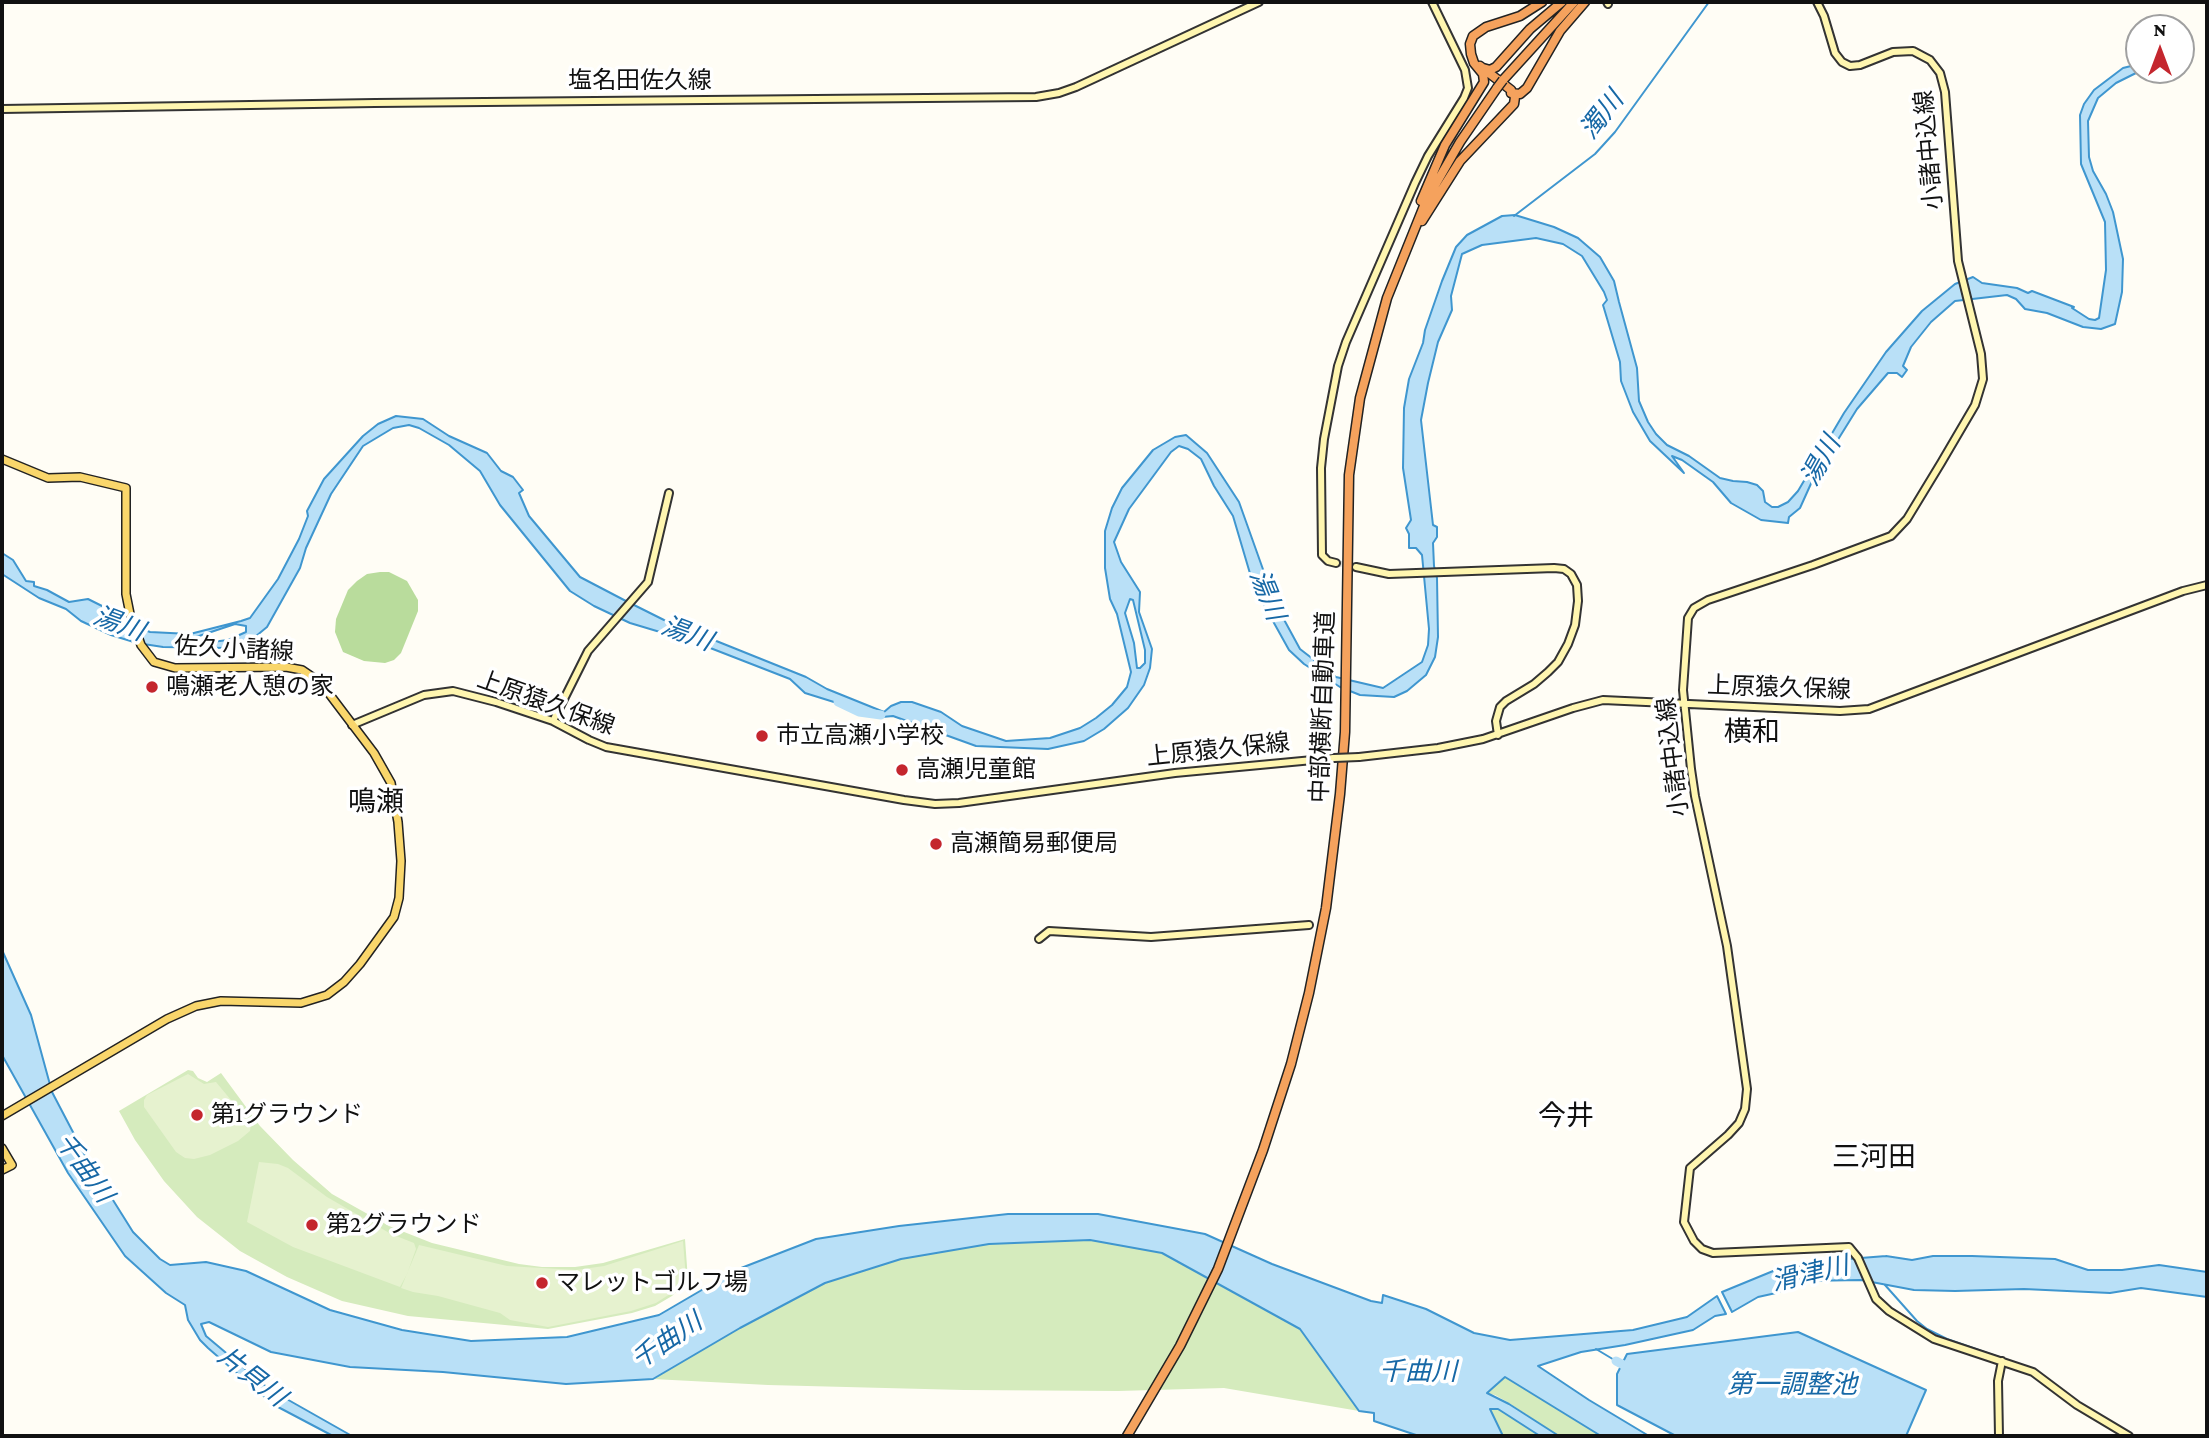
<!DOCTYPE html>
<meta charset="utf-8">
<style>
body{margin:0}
#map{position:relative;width:2209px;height:1438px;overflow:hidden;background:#fffdf5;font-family:"Crimson Pro",serif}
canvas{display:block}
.frame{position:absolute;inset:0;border:4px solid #111;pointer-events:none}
.north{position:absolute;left:2125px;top:14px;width:70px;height:70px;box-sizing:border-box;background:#fff;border:2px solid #a0a0a0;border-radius:50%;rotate:0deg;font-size:19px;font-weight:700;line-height:28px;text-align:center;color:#111}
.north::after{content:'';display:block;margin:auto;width:24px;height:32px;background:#c4262e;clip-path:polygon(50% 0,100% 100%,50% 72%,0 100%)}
</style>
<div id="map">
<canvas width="2209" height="1438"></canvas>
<div class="frame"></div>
<div class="north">N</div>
</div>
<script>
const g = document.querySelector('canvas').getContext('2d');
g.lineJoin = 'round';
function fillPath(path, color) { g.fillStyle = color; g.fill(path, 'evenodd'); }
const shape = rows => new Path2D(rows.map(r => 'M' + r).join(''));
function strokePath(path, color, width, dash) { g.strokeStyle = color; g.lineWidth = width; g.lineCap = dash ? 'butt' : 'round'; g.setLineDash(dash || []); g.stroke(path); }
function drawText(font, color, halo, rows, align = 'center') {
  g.font = font + ' "Crimson Pro","Noto Sans JP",serif'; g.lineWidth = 7; g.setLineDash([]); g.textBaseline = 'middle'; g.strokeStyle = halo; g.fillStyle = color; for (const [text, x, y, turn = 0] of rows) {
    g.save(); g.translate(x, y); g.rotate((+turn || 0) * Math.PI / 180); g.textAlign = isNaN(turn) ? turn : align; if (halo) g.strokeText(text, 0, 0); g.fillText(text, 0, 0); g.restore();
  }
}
const green = shape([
 [188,1070,193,1071,198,1078,207,1082,221,1073,260,1126,293,1160,332,1194,389,1226,432,1243,519,1264,542,1267,575,1267,603,1263,685,1239,688,1280,672,1296,655,1306,632,1313,548,1329,408,1316,342,1301,287,1277,240,1251,197,1217,164,1181,135,1140,119,1111],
 [1090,1240,1162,1253,1300,1329,1359,1411,1224,1388,1118,1391,964,1390,768,1385,653,1379,740,1328,825,1283,901,1259,989,1244],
 [1505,1377,1536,1395,1601,1436,1559,1436,1509,1403,1495,1395,1486,1393],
 [1489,1409,1498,1409,1540,1436,1503,1436]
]);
const forest = shape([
 [380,572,389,572,407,581,418,600,418,611,401,653,394,660,385,663,364,661,343,652,335,632,336,619,348,590,357,581,367,574]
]);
const pitch = shape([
 [188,1074,204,1084,216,1082,251,1124,250,1131,238,1141,210,1155,194,1159,185,1158,176,1152,144,1107,144,1100,147,1095],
 [259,1162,278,1164,288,1168,327,1197,391,1234,414,1243,416,1249,407,1274,400,1287,293,1247,247,1222],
 [683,1241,686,1279,670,1294,656,1303,631,1311,548,1327,510,1320,500,1313,438,1296,413,1292,401,1288,419,1245,507,1266,576,1270,604,1266]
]);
const water = shape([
 [2139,64,2139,70,2151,70,2140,71,2116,83,2098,98,2088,121,2089,157,2093,171,2106,194,2113,212,2123,259,2122,292,2115,324,2101,329,2083,327,2047,313,2025,309,2016,299,2007,295,1955,301,1931,322,1911,347,1903,366,1907,370,1902,377,1897,373,1888,373,1857,409,1834,446,1831,447,1823,457,1800,508,1789,517,1788,523,1761,520,1731,503,1713,482,1682,460,1672,456,1684,473,1650,441,1633,412,1621,381,1620,362,1603,305,1607,300,1604,292,1582,256,1563,244,1536,238,1482,245,1462,254,1451,296,1452,310,1438,342,1428,383,1421,420,1433,525,1437,527,1437,537,1433,543,1434,566,1437,578,1438,637,1435,657,1426,675,1407,691,1394,697,1360,695,1340,687,1304,664,1289,650,1254,587,1233,516,1214,486,1201,459,1188,449,1179,446,1171,452,1129,509,1114,542,1121,562,1140,592,1139,612,1152,649,1150,668,1144,685,1128,708,1104,729,1084,741,1048,749,976,746,893,716,882,717,805,693,790,679,700,644,630,623,594,606,570,591,500,505,480,471,449,445,419,428,409,425,393,428,363,446,331,494,306,548,300,568,267,627,244,646,229,648,163,647,137,643,111,635,81,621,66,609,39,598,2,574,2,553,13,560,26,581,34,582,34,586,47,590,69,602,88,599,104,607,123,621,150,632,190,634,241,621,250,618,278,579,299,539,308,516,307,511,324,479,363,436,378,424,396,416,423,419,449,436,487,453,501,471,513,477,523,490,519,493,529,516,580,577,624,600,664,620,806,677,827,689,884,712,891,706,901,702,912,702,941,712,962,726,1006,741,1050,738,1080,728,1096,718,1112,705,1127,687,1131,672,1117,614,1110,599,1105,568,1105,531,1112,508,1122,488,1153,450,1175,437,1186,435,1207,453,1239,502,1275,603,1300,649,1336,677,1383,688,1422,662,1428,645,1429,629,1422,555,1416,548,1409,548,1409,534,1406,528,1411,520,1403,468,1404,408,1409,379,1423,343,1425,330,1442,281,1456,247,1467,235,1502,216,1515,215,1554,227,1578,238,1600,257,1614,281,1619,302,1637,368,1639,401,1648,422,1656,434,1667,445,1689,456,1720,478,1733,481,1747,482,1757,485,1763,491,1765,502,1772,507,1778,507,1788,502,1798,491,1844,413,1886,352,1922,311,1955,284,1973,277,1982,283,2017,288,2028,293,2032,291,2074,307,2072,308,2089,319,2095,320,2099,318,2106,270,2105,222,2081,164,2080,115,2084,104,2094,90,2123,68,2139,64],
 [1130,599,1133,600,1145,650,1145,663,1140,668,1137,668,1134,643,1125,613,1130,599],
 [235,624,246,626,246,632,228,640,212,642,193,638,235,624],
 [2,950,31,1015,52,1092,86,1157,133,1232,160,1259,170,1265,206,1262,246,1271,330,1310,402,1330,471,1341,567,1337,659,1315,736,1270,816,1239,899,1226,1008,1214,1098,1214,1205,1234,1272,1264,1371,1301,1382,1303,1383,1295,1426,1309,1474,1333,1510,1340,1633,1330,1687,1317,1717,1296,1726,1314,1715,1316,1693,1330,1625,1345,1581,1352,1538,1366,1589,1400,1649,1436,1601,1436,1505,1377,1487,1393,1509,1404,1559,1436,1540,1436,1498,1409,1490,1409,1503,1436,1419,1436,1374,1421,1374,1413,1359,1411,1300,1329,1162,1253,1090,1240,989,1244,901,1259,825,1283,740,1328,653,1379,566,1384,443,1372,350,1367,271,1352,209,1322,201,1324,206,1336,269,1389,352,1436,333,1436,278,1407,262,1395,208,1348,200,1340,188,1320,185,1305,166,1293,125,1256,68,1173,2,1055,2,950],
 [1886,1256,1912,1260,1933,1256,1972,1256,2055,1259,2088,1270,2122,1270,2159,1265,2207,1272,2207,1297,2141,1288,2110,1293,2024,1289,1955,1291,1914,1290,1861,1280,1804,1281,1776,1293,1758,1297,1732,1312,1722,1292,1778,1269,1848,1259,1886,1256],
 [1798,1332,1926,1390,1906,1436,1676,1436,1617,1405,1617,1374,1627,1354,1798,1332]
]);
const stream = shape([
 [1514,216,1595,154,1615,132,1709,2],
 [1885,1285,1917,1321,1927,1329,1947,1339,2036,1370],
 [1596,1349,1616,1361]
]);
const river = shape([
 [838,702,859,712,881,715],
 [1616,1361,1631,1369]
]);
const secondaryTunnel = shape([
 [1336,563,1356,567]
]);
const secondary = shape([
 [1607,2,1608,4],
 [1817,2,1824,16,1835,53,1842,62,1850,66,1860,65,1893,52,1913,51,1930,60,1940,73,1945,92,1958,261,1981,354,1983,379,1975,405,1941,463,1907,519,1891,536,1813,565,1708,600,1694,608,1688,618,1683,690,1691,769,1695,796,1727,946,1747,1089,1745,1109,1739,1123,1728,1135,1690,1168,1684,1222,1694,1241,1702,1249,1713,1253,1849,1247,1858,1258,1876,1299,1889,1311,1934,1339,2033,1372,2077,1405,2129,1436],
 [2,109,375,103,1036,97,1059,93,1076,87,1259,2],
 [1336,563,1328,561,1322,555,1321,468,1324,439,1338,366,1346,342,1415,183,1428,156,1464,98,1468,88,1465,70,1432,2],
 [1356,567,1389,574,1554,568,1564,569,1571,574,1577,585,1578,601,1575,625,1568,644,1558,662,1548,672,1534,684,1506,701,1500,707,1496,721,1498,735],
 [553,721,588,651,648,582,669,493],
 [352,725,424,695,453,691,496,702,553,721,589,740,606,747,904,800,935,804,959,803,1175,773,1334,758],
 [1359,757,1438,748,1483,739,1573,708,1603,700,1840,711,1869,709,2183,591,2207,585],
 [1039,939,1049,931,1151,937,1309,925],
 [1999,1436,1998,1381,2002,1361]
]);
const primary = shape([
 [2,459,48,478,80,477,126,488,126,594,130,614,141,645,154,662,175,668,286,667,302,670,321,683,374,753,391,783,398,822,401,861,399,898,394,917,360,964,344,982,327,995,301,1003,221,1001,196,1006,167,1019,2,1116],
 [2,1148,12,1165,2,1170]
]);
const highway = shape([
 [1483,68,1490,70,1496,67,1530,29,1562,2],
 [1503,80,1574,2],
 [1511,93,1520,94,1527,88,1560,31,1585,2],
 [1421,201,1445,145,1484,82,1483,74,1474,63,1471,54,1470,44,1473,36,1486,27,1520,16,1542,2],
 [1422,221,1460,161,1514,104,1515,97,1511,90,1480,66],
 [1127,1436,1180,1346,1218,1269,1263,1150,1291,1064,1309,993,1326,908,1340,794,1345,732,1349,475,1360,398,1387,298,1426,201,1460,142,1497,88]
]);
const secondaryBridge = shape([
 [1334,758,1359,757]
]);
const highwayBridge = shape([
 [1497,88,1503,80]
]);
const markers = [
 [152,687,7,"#c4262e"],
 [762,736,7,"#c4262e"],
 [902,770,7,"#c4262e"],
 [936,844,7,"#c4262e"],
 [197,1115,7,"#c4262e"],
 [312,1225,7,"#c4262e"],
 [542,1283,7,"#c4262e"]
];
const streetNames = [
 ["塩名田佐久線",640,81],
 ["小諸中込線",1929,150,-95],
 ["佐久小諸線",234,649,3],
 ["上原猿久保線",1779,688,2],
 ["上原猿久保線",546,703,20],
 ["中部横断自動車道",1323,707,-88],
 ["上原猿久保線",1218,750,-6],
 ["小諸中込線",1673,757,-97]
];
const poiNames = [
 ["鳴瀬老人憩の家",166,687],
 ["市立高瀬小学校",776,736],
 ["高瀬児童館",916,770],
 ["高瀬簡易郵便局",950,844],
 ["第1グラウンド",211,1115],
 ["第2グラウンド",326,1225],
 ["マレットゴルフ場",556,1283]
];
const waterNames = [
 ["濁川",1602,115,-52],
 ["湯川",1821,461,-61],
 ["湯川",1267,595,68],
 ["湯川",119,624,20],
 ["湯川",687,634,20],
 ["千曲川",84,1168,54],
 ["滑津川",1810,1274,-13],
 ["千曲川",667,1341,-34],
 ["千曲川",1418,1372],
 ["片貝川",252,1377,38],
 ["第一調整池",1792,1385]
];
const quarterNames = [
 ["横和",1752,732],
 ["鳴瀬",376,802],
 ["今井",1566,1116],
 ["三河田",1874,1157]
];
fillPath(green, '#d5ebbd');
fillPath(forest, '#b9dc9c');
fillPath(pitch, '#e6f2cf');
fillPath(water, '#b9e0f7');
strokePath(water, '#3f96cf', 2);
strokePath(stream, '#3f96cf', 2);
strokePath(river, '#b9e0f7', 9);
strokePath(secondaryTunnel, '#dbdad3', 6, [6, 3]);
strokePath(secondary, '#333', 10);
strokePath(primary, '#222', 10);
strokePath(highway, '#222', 11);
strokePath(secondary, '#fff6b0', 6);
strokePath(primary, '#f9d66b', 7);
strokePath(highway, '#f5a25d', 8);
strokePath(secondaryBridge, '#333', 10, []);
strokePath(highwayBridge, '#222', 11, []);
strokePath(secondaryBridge, '#fff6b0', 6);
strokePath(highwayBridge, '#f5a25d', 8);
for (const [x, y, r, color] of markers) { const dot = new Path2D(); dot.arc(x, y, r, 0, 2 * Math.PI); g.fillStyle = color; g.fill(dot); strokePath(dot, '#fff', 2.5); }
drawText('24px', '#111', '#fff', streetNames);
drawText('24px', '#111', '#fff', poiNames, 'left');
drawText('italic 26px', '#1768a6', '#fff', waterNames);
drawText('28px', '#111', '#fff', quarterNames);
</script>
